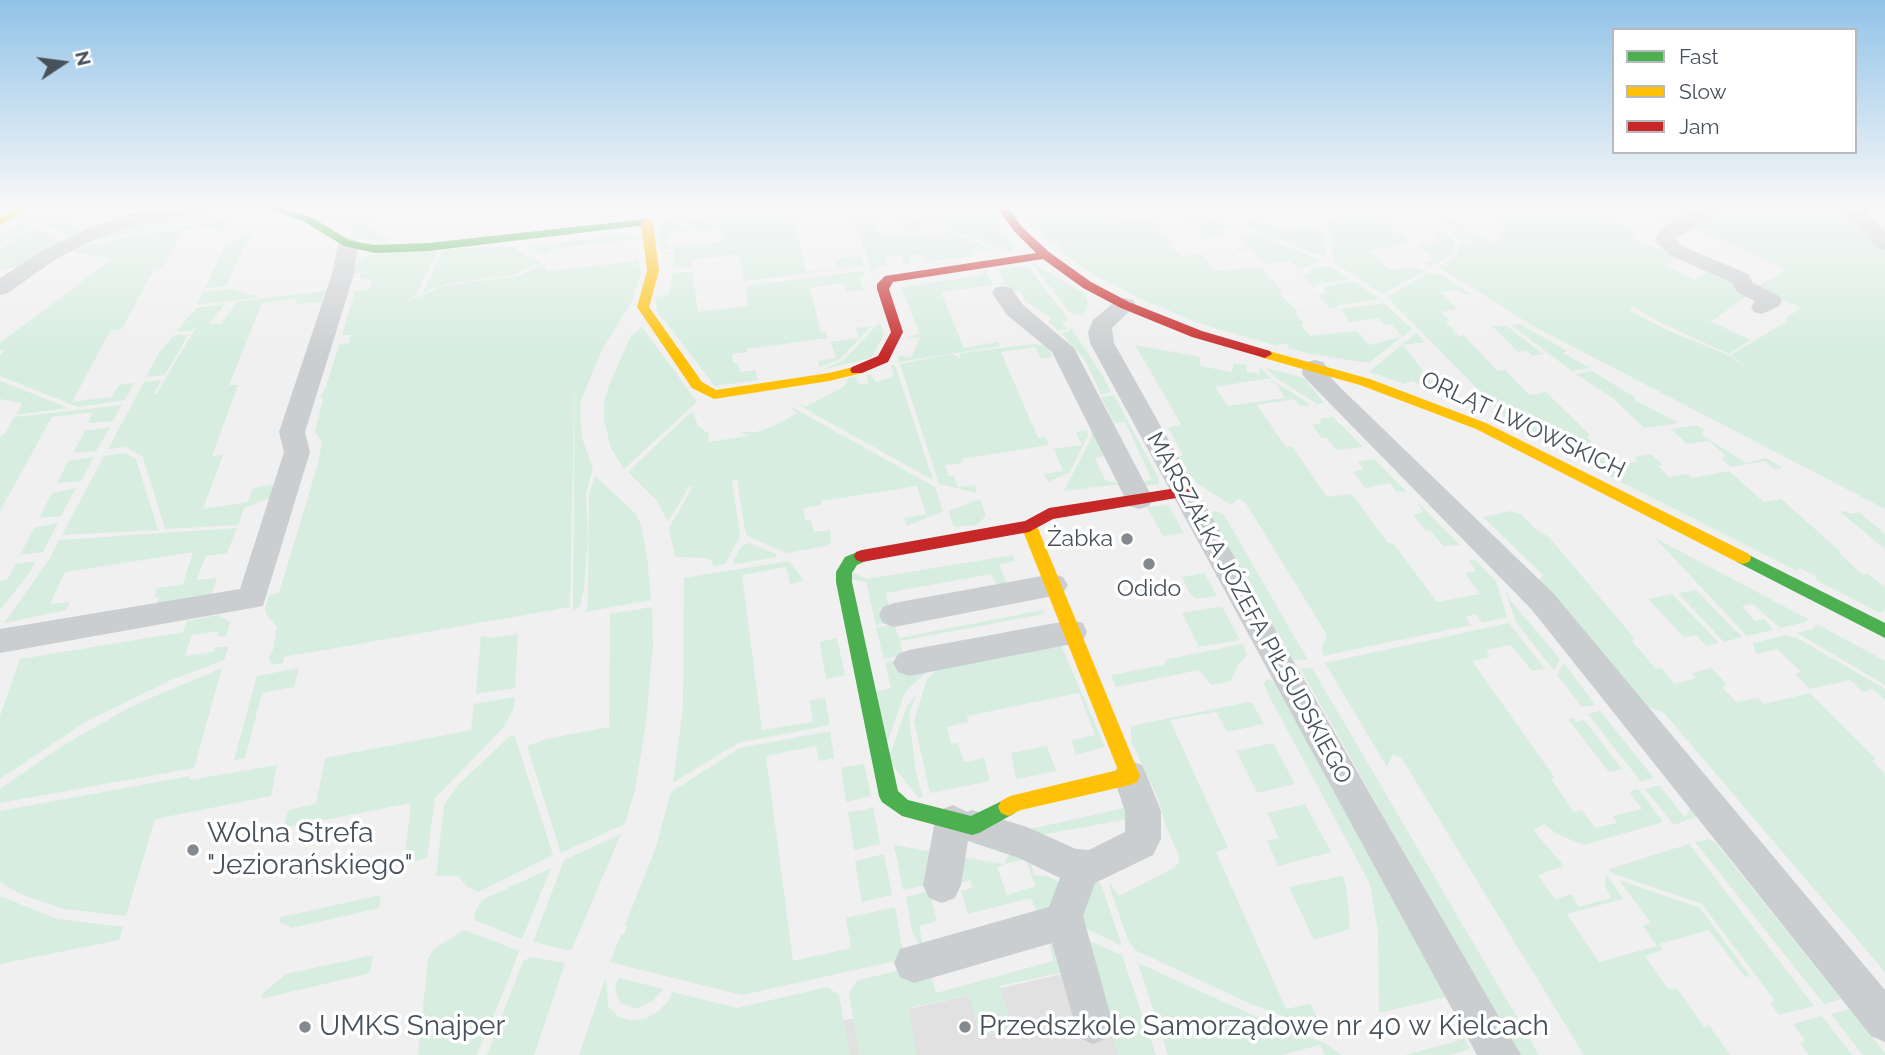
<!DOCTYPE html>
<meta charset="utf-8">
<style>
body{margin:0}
#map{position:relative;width:1885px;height:1055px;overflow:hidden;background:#f0f0f0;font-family:Raleway,sans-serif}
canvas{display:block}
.legend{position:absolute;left:1612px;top:28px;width:245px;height:126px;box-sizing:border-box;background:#fff;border:2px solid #b6b9bd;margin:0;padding:9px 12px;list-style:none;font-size:21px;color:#48515a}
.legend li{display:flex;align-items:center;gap:14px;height:35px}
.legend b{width:35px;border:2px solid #b6b9bd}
.north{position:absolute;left:28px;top:28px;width:70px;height:70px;-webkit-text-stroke:5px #fff;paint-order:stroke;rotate:77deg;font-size:19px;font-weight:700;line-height:28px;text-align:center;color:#48515a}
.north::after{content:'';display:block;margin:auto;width:24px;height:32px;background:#48515a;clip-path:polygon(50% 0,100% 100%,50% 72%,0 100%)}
</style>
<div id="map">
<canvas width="1885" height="1055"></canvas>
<ul class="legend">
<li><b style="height:9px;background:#4caf50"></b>Fast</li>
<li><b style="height:9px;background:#ffc107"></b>Slow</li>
<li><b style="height:9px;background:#c62828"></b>Jam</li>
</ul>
<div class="north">N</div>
</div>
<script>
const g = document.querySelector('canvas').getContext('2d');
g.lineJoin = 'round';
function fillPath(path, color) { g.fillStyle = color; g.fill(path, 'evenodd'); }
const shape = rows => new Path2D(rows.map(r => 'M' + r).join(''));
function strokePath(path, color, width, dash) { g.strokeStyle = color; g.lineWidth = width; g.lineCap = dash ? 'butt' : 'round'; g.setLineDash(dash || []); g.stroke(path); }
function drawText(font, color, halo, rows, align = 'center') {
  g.font = font + ' Raleway,sans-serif'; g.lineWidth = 7; g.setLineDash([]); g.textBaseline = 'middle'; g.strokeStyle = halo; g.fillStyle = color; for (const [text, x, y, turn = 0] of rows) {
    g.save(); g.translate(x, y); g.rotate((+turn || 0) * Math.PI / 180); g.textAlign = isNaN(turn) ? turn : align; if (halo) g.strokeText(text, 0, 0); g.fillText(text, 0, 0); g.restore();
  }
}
const education = shape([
 [1097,966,1127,1055,643,1055,909,1009]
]);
const green = shape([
 [43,208,59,208,0,243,0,233],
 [68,208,82,208,61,216,80,232,67,238,42,222],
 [331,208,421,208,420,212,360,219,343,218],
 [766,208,791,208,806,272,838,268,836,259,860,256,864,266,744,281,739,254,691,260,692,268,673,268,673,249,660,249,660,224,671,218,694,232,667,235,668,247,722,241,721,230,698,232,675,217,680,215,687,222,707,219,707,216,766,210],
 [850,208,869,208,906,216,939,229,922,224,922,230,911,233,900,225,901,221,912,220,870,211,879,232,942,238,945,230,998,251,972,250,974,256,926,262,923,254,909,256,911,263,904,264,900,255,884,257,887,266,873,268,873,276],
 [880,208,984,208,1016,247,1009,252,907,213],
 [1019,208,1103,208,1113,222,1156,219,1158,222,1156,223,1173,243,1170,244,1176,252,1183,256,1201,253,1214,271,1262,267,1269,279,1272,279,1283,292,1280,294,1298,312,1295,313,1304,323,1301,325,1310,336,1357,331,1369,345,1401,337,1369,363,1311,354,1288,348,1289,345,1281,343,1278,346,1201,324,1138,298,1088,271,1056,248,1060,246,1057,242,1051,244],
 [1154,208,1196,208,1214,216,1188,221,1183,214,1161,217],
 [1335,208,1371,208,1410,243,1371,251,1389,270,1415,267,1425,271,1382,294,1333,262,1328,219,1341,221],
 [1470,208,1705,208,1676,223,1664,222,1633,209,1612,221,1636,234,1632,237,1677,258,1665,266,1695,280,1708,273,1741,288,1747,296,1712,321,1707,320,1751,340,1729,354,1661,323,1634,307,1628,310,1667,330,1730,356,1750,370,1731,355,1787,321,1785,319,1801,308,1755,287,1787,270,1699,231,1690,235,1683,231,1726,208,1847,208,1885,249,1885,509,1535,327,1438,267,1456,256,1459,244,1474,243,1469,237,1463,238,1466,241,1459,242,1452,230,1433,213,1459,223,1471,234,1478,233,1488,242,1502,240,1495,232,1509,230,1493,216],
 [220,211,229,215,82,243,126,225],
 [332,215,342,219,360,221,377,231,376,238,390,237,388,243,362,239,326,216],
 [229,218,222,233,214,233,216,228,183,231,163,268,154,269,122,329,110,331,72,402,112,397,119,385,134,383,125,400,78,407,0,376,0,355,5,350,0,350,0,343,112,259,73,252,82,246],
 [1218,218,1230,233,1202,239,1193,227,1201,225,1198,221],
 [1251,220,1283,229,1322,226,1326,258,1244,225],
 [264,223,264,228,251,234,226,286,205,288,224,247],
 [38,225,60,241,16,267,0,270,0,249],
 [1429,231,1446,231,1455,244,1452,255,1431,267,1424,262,1434,260,1418,244,1439,242],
 [1255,233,1287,247,1324,262,1297,269,1290,261,1264,264,1251,249,1238,251,1236,248,1246,246,1238,235],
 [627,235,637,237,636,246,634,240,561,248,547,251,546,256,527,246],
 [513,246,524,255,541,262,511,276,449,283,423,292,444,249],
 [439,249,415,296,404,302,447,285,519,276,545,263,546,271,635,261,637,254,641,273,632,301,601,352,581,400,580,417,583,441,593,468,586,495,588,538,584,588,580,606,573,612,575,361,570,607,284,657,283,663,271,665,269,656,273,650,277,627,266,614,265,609,269,595,279,593,318,464,322,442,315,431,323,399,320,397,326,387,339,345,349,343,351,335,342,335,355,291,368,290,372,281,359,278,361,273,351,274,357,262,369,255],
 [1031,262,1085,294,1088,304,1083,316,1069,312],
 [1022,266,1029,268,1069,320,1062,322,1067,329,1059,331,1049,322,1051,319,1025,300,1020,291,1009,292,998,269],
 [1330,266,1350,279,1324,283,1320,279,1322,283,1314,285,1316,288,1313,288,1302,275,1310,273,1307,268,1315,276,1309,268],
 [986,270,993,285,941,292,964,348,998,342,1000,346,899,362,898,355,911,358,920,338,907,337,920,334,901,287,983,275,982,272],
 [863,271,864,276,860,278,864,290,846,292,843,283,810,288,821,333,826,332,828,338,747,349,747,352,732,354,733,363,738,363,740,372,755,370,758,380,715,386,657,311,655,297,668,295,673,273,692,272,698,312,748,306,745,286],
 [1428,273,1441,275,1472,294,1464,295,1458,290,1441,292,1457,309,1441,312,1449,320,1446,322,1459,336,1463,335,1498,371,1505,370,1529,395,1546,392,1590,435,1587,437,1604,454,1608,453,1620,465,1638,461,1634,457,1651,454,1663,465,1658,466,1669,477,1687,474,1692,478,1729,471,1764,502,1781,499,1841,552,1839,553,1863,575,1868,574,1885,587,1885,609,1880,613,1816,580,1817,577,1800,568,1797,571,1518,430,1387,297],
 [1355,281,1379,299,1342,305,1334,297,1341,305,1330,309,1318,295,1327,293,1322,287],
 [230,289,260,297,197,305,203,292],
 [326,291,322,302,295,304,296,299,262,303,229,385,238,385,212,456,223,455,203,509,248,502,253,488,280,483,276,496,244,508,238,525,165,529,143,457,126,447,108,449,144,382,162,380,153,394,156,394,197,326,191,331,177,331,196,308,225,304,209,324,221,324,238,301],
 [1384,303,1412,329,1403,337,1391,324,1385,325,1378,318,1349,322,1341,309],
 [1068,323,1104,378,1111,392,1101,394,1085,360,1061,333,1071,330],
 [878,324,881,324,884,335,871,358,821,370,843,361],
 [1520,324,1567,351,1563,353,1590,368,1572,371,1511,325],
 [872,326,840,359,819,367,818,361,836,358,831,342,859,338,856,328],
 [1492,326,1507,326,1543,354,1532,356,1527,351,1518,352],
 [642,327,697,402,624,469,611,448,604,420,604,402,609,385,631,336],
 [1416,333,1425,342,1403,345,1434,385,1444,383,1451,386,1439,395,1436,395,1435,390,1411,381,1405,384,1369,372],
 [174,335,188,335,165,375,146,377,159,353],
 [1035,344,1047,346,1052,357,1041,359,1035,347,1001,352,1038,438,1045,437,1049,445,961,459,962,463,945,465,948,476,954,476,958,487,975,485,977,493,939,484,900,364,953,354,960,359,960,353],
 [1135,345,1200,357,1200,366,1232,372,1234,363,1247,365,1247,372,1259,374,1260,367,1271,378,1215,387,1228,406,1285,398,1276,383,1269,381,1274,381,1311,405,1301,406,1293,399,1257,405,1286,447,1292,446,1327,497,1352,494,1388,543,1393,543,1437,602,1480,594,1465,573,1476,571,1469,561,1474,559,1496,581,1507,617,1482,623,1475,614,1465,617,1471,625,1323,656,1322,647,1327,635,1245,502,1238,499,1231,505,1198,484,1184,468,1178,457,1183,455,1168,428,1181,424],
 [891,365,895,365,933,480,793,402,805,407,845,386,848,378,856,377,860,385,869,383,866,375,871,375,876,382,888,378,894,375],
 [1266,368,1304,378,1324,403,1317,404,1276,378],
 [1592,371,1636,398,1634,400,1679,423,1644,428,1614,399,1576,374],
 [0,381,31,393,68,408,16,415,22,403,0,399],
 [1114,395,1159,479,1159,484,1148,486,1138,482,1152,480,1125,422,1114,423,1101,397],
 [122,405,113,421,88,423,93,412,52,417,0,511,0,436,5,434,14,417],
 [788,405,935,487,943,511,907,526,904,518,926,514,917,486,821,501,821,505,803,508,805,520,811,520,814,532,830,530,831,542,826,546,786,553,746,535,737,480,732,480,740,536,726,563,714,567,711,560,705,558,675,557,669,528,693,486,689,487,668,522,657,501,628,472,690,413,693,412,698,426,709,434,708,442,749,436,740,432,756,432,774,426,797,413],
 [1333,417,1363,447,1336,450,1327,438,1322,438,1312,425,1322,423,1319,419],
 [1697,425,1704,429,1702,435,1746,463,1766,458,1783,468,1774,469,1765,461,1731,467,1721,458,1726,456,1709,441,1687,444,1671,429],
 [110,427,96,451,73,453,85,431],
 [1097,428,1108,455,1095,458,1105,480,1121,484,1064,491,1092,436,1090,429],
 [1087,430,1088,436,1070,472,1048,482,1044,474,1063,471,1054,449,1082,445,1076,432],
 [125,453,136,459,158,530,62,535,104,456],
 [94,457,81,481,57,483,68,461],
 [1374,459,1407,492,1396,491,1390,483,1365,488,1353,472,1363,470,1358,462],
 [595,476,635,513,641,525,647,556,651,600,584,612,587,608,588,592,589,494],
 [76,488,61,516,39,518,52,493],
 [980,499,986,516,976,525,956,527,952,524,949,511],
 [1418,504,1419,504,1460,545,1443,546,1431,531,1426,531,1413,515,1423,512],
 [1168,505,1184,533,1163,536,1147,507],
 [1217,511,1224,515,1308,660,1293,660,1211,516,1212,512],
 [1511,511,1522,515,1535,529,1549,537,1635,639,1632,641,1656,669,1661,668,1675,684,1696,678,1692,673,1712,668,1727,685,1722,687,1736,702,1758,698,1764,704,1810,693,1876,759,1872,761,1885,774,1885,972,1664,713,1635,701,1538,579,1544,576,1483,517],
 [1846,511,1850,514,1859,512,1885,534,1885,549,1840,512],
 [58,523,43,552,20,555,34,528],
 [237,528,227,553,206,556,196,580,217,578,210,600,155,608,159,597,154,597,157,588,183,584,193,552,65,572,50,604,70,602,66,610,4,623,49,560,59,540],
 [1655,538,1808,619,1806,622,1780,628,1753,604,1742,606,1755,621,1764,619,1773,630,1747,636],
 [749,543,776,554,777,557,735,564,733,561,742,546],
 [1013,555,1015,561,999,564,1007,585,997,587,991,574,886,593,893,621,876,625,866,582,850,579,853,573,867,579],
 [35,561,30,572,0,610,0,581,7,580,16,564],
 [789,561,804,581,790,584,786,567,742,575,762,730,813,722,810,700,825,698,830,725,738,743,673,783,683,708,684,578],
 [1204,573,1217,596,1196,599,1189,592,1182,577],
 [1504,587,1510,600,1560,659,1554,671,1516,622],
 [1696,590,1742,637,1724,642,1678,593],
 [1672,594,1719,643,1706,646,1696,635,1684,637,1648,599],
 [652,607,653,644,646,722,635,790,625,824,561,853,527,746,546,739,609,727,610,614],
 [1217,607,1223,608,1240,640,1199,647,1182,613],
 [1043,610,1044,614,900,641,903,655,884,659,876,628,894,624,899,638],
 [219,615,230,622,226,636,218,637,219,631,192,635,185,656,213,652,214,648,229,646,224,660,169,681,87,721,0,779,0,716,20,659,183,632,187,621],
 [1509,623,1545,669,1532,671,1511,645,1486,650,1490,657,1472,661,1555,778,1551,779,1574,812,1582,810,1595,828,1617,823,1613,816,1642,809,1629,792,1638,789,1663,822,1584,845,1557,834,1544,824,1533,830,1564,866,1538,875,1555,899,1571,894,1579,907,1611,898,1605,885,1606,874,1623,899,1567,914,1599,962,1657,946,1643,926,1651,923,1619,880,1700,908,1750,976,1745,977,1709,930,1659,944,1663,950,1645,956,1669,990,1677,988,1704,1027,1709,1025,1730,1055,1584,1055,1402,759,1393,754,1387,767,1325,663],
 [1817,624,1885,661,1885,685,1797,633,1813,629],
 [518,634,515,688,476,694,481,636,492,638],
 [1786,635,1797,638,1885,689,1885,700,1873,689,1863,692,1850,680,1810,689,1795,674,1801,672,1777,649,1756,654,1753,643],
 [837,638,845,675,826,679,820,642],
 [1243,644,1247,655,1238,665,1231,681,1211,685,1199,670,1116,687,1111,675,1163,665,1168,659],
 [1061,645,1105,747,1076,755,1071,740,1095,735,1079,693,967,716,968,722,947,727,951,744,958,743,964,762,984,758,990,781,930,793,914,721,927,679,937,669],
 [905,659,928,671,905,692,885,749,874,692,891,688,885,662],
 [1563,663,1571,672,1595,705,1582,707,1557,675],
 [222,668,194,768,0,803,0,789,62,746,134,705],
 [299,668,294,687,262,693,245,758,234,760,257,676],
 [1300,668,1312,668,1539,1055,1518,1055],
 [1267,679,1275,682,1446,997,1379,1013,1378,933,1370,884,1268,694,1264,684],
 [916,695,909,716,916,772,923,798,918,797,888,760,907,706],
 [515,697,514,708,504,727,435,798,427,858,404,864,411,803,284,828,288,810,316,804,325,758,471,730,474,704],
 [1248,702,1253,704,1264,724,1227,732,1216,712,1170,720,1228,848,1216,852,1286,1009,1310,1004,1325,1032,1253,1005,1135,950,1128,940,1110,888,1109,882,1119,896,1174,868,1179,862,1179,855,1168,832,1157,796,1131,741,1131,726],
 [1600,711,1654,778,1641,782,1588,714],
 [1573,718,1576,722,1584,720,1622,769,1609,772,1568,719],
 [830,731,834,758,819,761,816,746,766,756,793,961,851,948,846,918,895,907,904,959,742,995,610,962,621,935,624,935,627,927,625,925,655,850,671,792,740,748],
 [510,736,515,737,553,855,478,892,467,887,458,876,436,876,444,805,459,784],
 [1273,743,1295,784,1257,793,1236,751],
 [1047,746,1056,771,1016,779,1011,753],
 [864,764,871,796,846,802,841,768],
 [277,765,271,796,155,819,126,916,64,909,20,894,0,882,0,811,190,776,190,780],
 [1659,785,1685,818,1693,803,1697,816,1674,825,1645,789],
 [1305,804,1331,852,1278,866,1267,841,1279,838,1267,813],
 [873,806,880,844,854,850,848,812,865,810],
 [1124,808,1134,818,1036,836,1026,830],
 [621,834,571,951,533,942,564,860],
 [1709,839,1715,842,1841,999,1824,1004,1695,842],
 [1689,844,1814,1006,1779,1015,1770,1003,1775,1001,1702,904,1612,873,1609,869],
 [894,845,938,853,932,884,903,890],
 [1011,850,1030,859,1034,875,1046,876,1064,884,1057,909,1037,912,1031,898,968,914,961,891,972,888,970,880,959,883,955,856,1004,864,997,867,1007,895,1035,886,1026,859,1004,864],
 [884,854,892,895,862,902,855,861],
 [551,868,522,939,475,920,474,914,482,900],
 [1343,876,1347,892,1350,929,1314,940,1289,887],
 [1094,878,1101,884,1122,946,1079,925],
 [929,891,937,921,919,926,924,951,921,951,912,930,906,897],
 [381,895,379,908,292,928,279,922,281,917],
 [0,896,57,919,123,927,119,940,0,964],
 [464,930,519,951,509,978,477,1055,418,1055,428,959,434,949],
 [1080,937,1122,955,1156,1055,1118,1055],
 [1052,939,1068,971,1000,986,1010,1019,1005,1033,979,1035,969,995,909,1008,917,1055,859,1055,849,993,858,980,907,969,929,968,936,993,1053,961,1049,941],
 [373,955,370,973,261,999,263,993,286,974],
 [531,957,565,963,534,1055,487,1055,523,961],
 [1138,963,1270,1023,1327,1044,1342,1055,1325,1055,1320,1045,1282,1055,1168,1055],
 [606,976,608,1006,619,1017,631,1020,645,1019,657,1012,668,1002,672,992,737,1008,827,987,839,995,850,1055,579,1055],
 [619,978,663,989,653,1001,635,1009,621,1003,617,996,615,986],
 [1850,1009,1885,1053,1885,1055,1863,1055,1831,1014],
 [1822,1016,1852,1055,1809,1055,1800,1043,1805,1041,1793,1024],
 [1449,1023,1457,1025,1470,1048,1468,1050,1449,1055,1405,1055,1458,1041]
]);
const street = shape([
 [163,208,209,208,206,212,141,223,98,238,56,259,8,293,0,295,0,278,42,251,84,230,130,214,163,208],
 [1699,208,1723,208,1675,239,1684,247,1748,274,1753,283,1779,296,1782,301,1779,306,1762,314,1754,312,1751,307,1755,301,1737,292,1732,283,1670,255,1657,244,1654,240,1662,228,1699,208],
 [1842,208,1863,208,1885,232,1885,250,1878,248,1842,208],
 [348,238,355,240,358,244,354,274,305,432,310,452,263,606,0,653,0,629,240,589,284,452,279,432,332,274,338,244,341,240,348,238],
 [1003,286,1011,288,1023,305,1074,348,1153,499,1149,506,1139,509,1129,506,1052,352,1007,315,992,293,995,288,1003,286],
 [1125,298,1133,300,1136,305,1112,328,1114,343,1280,638,1521,1055,1477,1055,1090,343,1088,332,1093,320,1117,300,1125,298],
 [1315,360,1323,362,1327,367,1326,373,1347,394,1554,594,1885,990,1885,1042,1871,1036,1532,610,1306,379,1302,374,1303,367,1307,362,1315,360],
 [1053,574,1063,577,1068,585,1063,593,1053,596,894,627,883,623,879,615,883,607,894,603,1053,574],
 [1072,620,1083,623,1087,632,1083,641,1072,644,909,676,898,672,893,663,898,654,909,650,1072,620],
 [1130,761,1142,765,1147,776,1161,811,1161,839,1153,855,1095,883,1083,916,1113,1024,1107,1038,1093,1044,1079,1038,1052,943,914,983,900,977,894,963,900,949,1049,907,1060,878,1019,858,968,841,961,885,955,898,942,903,929,898,923,885,935,821,940,810,953,805,967,812,972,810,1027,827,1076,849,1089,850,1125,832,1125,811,1113,776,1118,765,1130,761]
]);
const fast = shape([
 [266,208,283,208,311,217,351,241,375,245,428,243,647,219,653,222,647,225,428,251,375,253,344,246,303,221,266,208],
 [862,550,868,552,870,556,868,560,857,565,852,573,852,582,898,791,908,800,971,816,1008,798,1015,801,1018,807,1015,813,979,833,972,835,902,816,882,802,879,796,836,582,836,572,845,557,862,550],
 [1743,552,1885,623,1885,638,1737,562,1735,558,1737,554,1743,552]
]);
const slow = shape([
 [17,208,31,208,0,225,0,217,17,208],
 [647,219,653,222,659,271,649,307,702,382,716,390,829,373,857,366,864,370,862,373,829,381,714,399,692,388,637,307,647,271,641,222,647,219],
 [1265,350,1370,379,1486,423,1749,554,1751,558,1749,562,1743,564,1737,562,1476,429,1360,385,1260,357,1258,354,1265,350],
 [1029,520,1037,526,1140,776,1137,782,1130,785,1021,810,1008,816,1001,813,998,807,1001,801,1010,796,1118,770,1021,526,1029,520]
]);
const jam = shape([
 [997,208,1008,208,1022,227,1049,252,1091,282,1129,302,1202,331,1270,351,1272,354,1265,358,1192,337,1121,308,1083,288,1043,259,893,282,889,289,903,332,888,362,862,373,852,373,850,370,852,367,878,356,891,332,877,289,877,284,885,276,1036,253,1014,231,997,208],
 [1183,487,1188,488,1191,492,1188,496,1053,519,1029,532,862,562,856,560,854,556,856,552,862,550,1025,521,1049,508,1183,487]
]);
const markers = [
 [1127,539,7,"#83898e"],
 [1149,564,7,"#83898e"],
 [193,850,7,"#83898e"],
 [305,1027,7,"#83898e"],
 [965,1027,7,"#83898e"]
];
const streetNames = [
 ["ORLĄT LWOWSKICH",1523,425,25],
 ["MARSZAŁKA JÓZEFA PIŁSUDSKIEGO",1249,608,61]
];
const poiNames = [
 ["Żabka",1113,539],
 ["Odido",1149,589,"center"]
];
const nearPoinames = [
 ["Wolna Strefa",207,834],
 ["\"Jeziorańskiego\"",207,866],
 ["UMKS Snajper",319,1027],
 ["Przedszkole Samorządowe nr 40 w Kielcach",979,1027]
];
fillPath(education, '#e2e1e1');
fillPath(green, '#d6ede0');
fillPath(street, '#cbced0');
fillPath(fast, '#4caf50');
fillPath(slow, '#ffc107');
fillPath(jam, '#c62828');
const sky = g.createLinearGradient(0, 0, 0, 356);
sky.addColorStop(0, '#91c3e8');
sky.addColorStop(0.58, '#f8f8f8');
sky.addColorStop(1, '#f8f8f800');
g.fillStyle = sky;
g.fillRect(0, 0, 1885, 356);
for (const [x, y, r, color] of markers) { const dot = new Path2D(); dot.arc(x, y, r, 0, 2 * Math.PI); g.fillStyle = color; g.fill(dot); strokePath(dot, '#fff', 2.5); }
drawText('23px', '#48515a', '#fff', streetNames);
drawText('23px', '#48515a', '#fff', poiNames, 'right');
drawText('28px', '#48515a', '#fff', nearPoinames, 'left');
</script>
